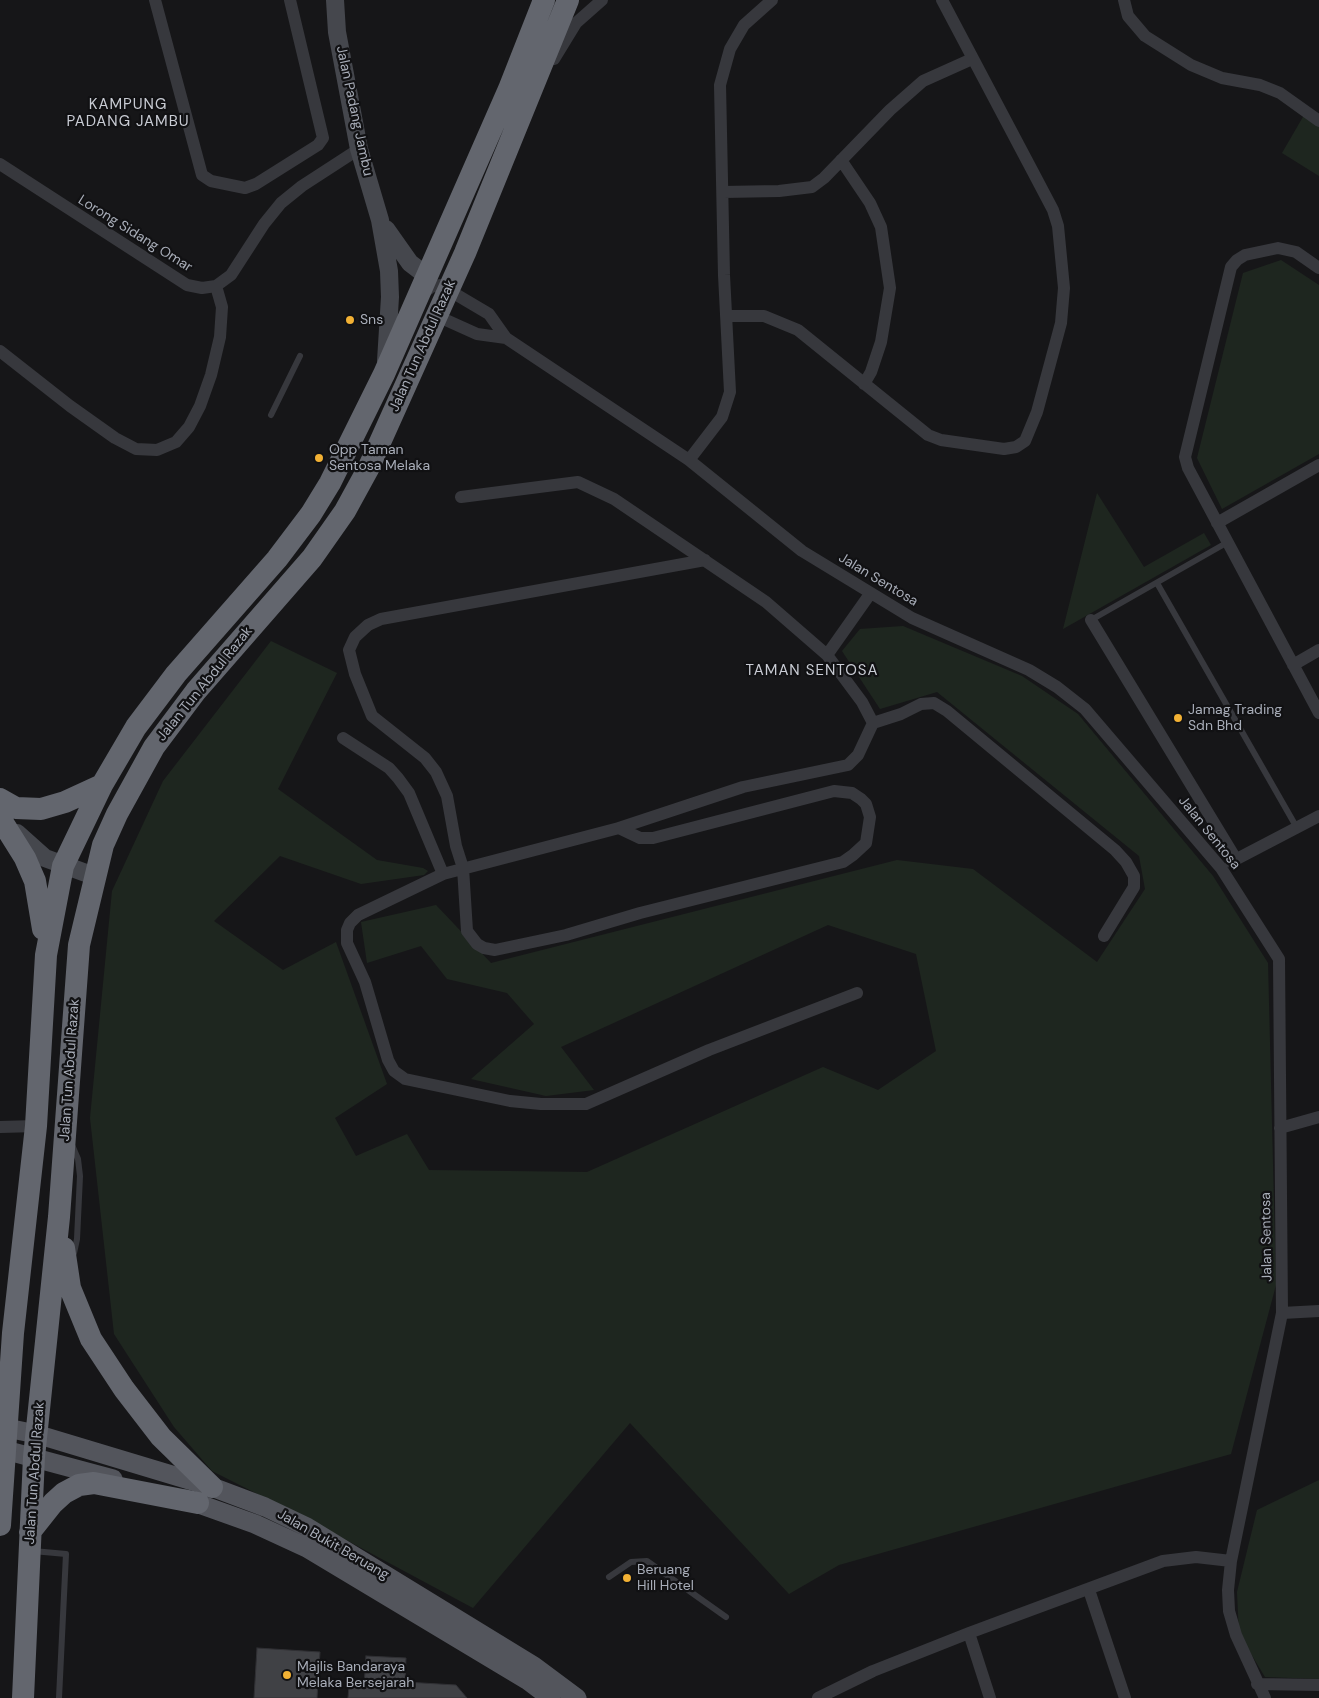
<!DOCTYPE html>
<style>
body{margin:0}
canvas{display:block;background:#161618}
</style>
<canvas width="1319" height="1698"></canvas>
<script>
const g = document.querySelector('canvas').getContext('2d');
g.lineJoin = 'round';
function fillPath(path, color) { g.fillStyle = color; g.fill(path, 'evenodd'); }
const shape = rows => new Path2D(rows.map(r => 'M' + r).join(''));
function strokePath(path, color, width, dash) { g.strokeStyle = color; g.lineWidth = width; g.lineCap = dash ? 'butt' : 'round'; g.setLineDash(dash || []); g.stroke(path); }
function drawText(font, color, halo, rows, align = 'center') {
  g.font = font + ' "DM Sans",sans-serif'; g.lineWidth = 4.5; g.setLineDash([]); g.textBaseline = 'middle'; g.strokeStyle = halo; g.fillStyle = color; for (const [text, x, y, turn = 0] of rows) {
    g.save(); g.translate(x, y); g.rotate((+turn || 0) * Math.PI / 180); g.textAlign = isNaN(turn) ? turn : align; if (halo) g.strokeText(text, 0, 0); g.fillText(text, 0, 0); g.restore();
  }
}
const green = shape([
 [1307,110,1319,117,1319,176,1282,153],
 [1281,260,1319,285,1319,454,1222,509,1197,458,1243,273],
 [1097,493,1144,567,1204,533,1211,545,1063,629],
 [903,626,1022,676,1078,714,1213,876,1268,963,1276,1285,1231,1454,839,1565,789,1594,630,1423,473,1608,309,1520,212,1471,174,1427,114,1334,90,1118,112,891,163,781,271,641,337,673,278,789,377,860,423,868,428,871,424,875,361,884,280,856,214,921,283,970,336,942,387,1084,335,1118,356,1156,407,1134,429,1170,587,1172,823,1067,878,1090,936,1051,916,954,828,925,561,1047,594,1090,546,1096,471,1079,534,1024,507,993,447,979,421,946,367,963,361,922,436,905,491,963,897,860,973,869,1097,962,1145,889,1139,856,937,692,880,709,842,651,860,629],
 [1319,1480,1319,1679,1265,1677,1239,1634,1237,1592,1257,1510]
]);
const building = shape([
 [257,1648,320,1652,317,1698,254,1698,257,1648],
 [366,1656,406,1658,405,1682,456,1685,467,1698,348,1698,349,1686,364,1687,366,1656]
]);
const lane = shape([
 [271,415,300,356],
 [1157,583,1297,828],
 [1091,620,1228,542],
 [72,1145,78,1159,80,1176,77,1239,74,1253],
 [33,1551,66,1554,59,1698],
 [609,1577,631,1562,647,1561,726,1617]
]);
const street = shape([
 [155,0,202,175,211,181,245,188,256,184,318,145,323,138,290,0],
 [1124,0,1128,16,1145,36,1191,65,1222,78,1260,85,1280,93,1319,121],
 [554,59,576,23,602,0],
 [841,160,870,203,881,227,890,288,881,342,871,372,864,384],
 [0,164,187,285,202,288,216,286,231,275,264,224,281,203,302,186,359,149],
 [723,192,779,191,812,187,824,178,890,110,923,81,972,59],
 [1319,268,1296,252,1278,248,1245,255,1237,260,1231,267,1185,457,1188,468,1319,713],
 [421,295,431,287,440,285,489,314,506,338,689,460,802,551,912,618,1029,670,1057,687,1085,709,1221,868,1279,959,1282,1313,1231,1561,1228,1590,1229,1611,1236,1635,1265,1698],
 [437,316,477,334,506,338],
 [726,316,764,316,798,330,928,435,941,440,1004,449,1016,447,1025,441,1037,412,1061,323,1064,288,1058,226,1053,210,1033,172,942,0],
 [0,351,70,406,115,438,136,449,157,450,176,442,189,427,200,406,211,375,220,337,222,307,216,286],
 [689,460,722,417,730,392,724,275,720,85,730,49,744,25,772,0],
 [461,497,578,482,614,499,766,602,827,655,862,702,873,723,858,755,848,765,743,787,619,828,443,874,358,915,350,923,347,930,347,943,365,982,388,1060,394,1071,405,1079,510,1101,541,1104,586,1104,709,1050,857,993],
 [1217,523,1319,465],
 [1091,620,1236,859],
 [827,655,870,594],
 [1293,665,1319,650],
 [873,723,901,714,921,704,934,703,947,711,1115,850,1126,862,1134,876,1134,887,1104,936],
 [343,738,389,768,398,778,409,793,443,874],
 [619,828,640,838,653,838,834,791,852,793,861,799,866,804,870,817,866,843,853,855,843,862,640,913,566,935,495,950,484,948,477,944,467,931,463,868,456,846,447,796,436,772,425,758,372,716,355,674,349,650,355,637,368,625,381,619,705,560],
 [1231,862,1319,816],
 [0,1127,36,1126],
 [1280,1128,1319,1117],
 [1282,1313,1319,1311],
 [1089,1590,1125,1698],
 [969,1633,990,1698],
 [1257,1684,1319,1685],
 [818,1698,873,1671,969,1633,1163,1561,1196,1557,1231,1561]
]);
const secondary = shape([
 [335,0,337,32,359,149,380,220,389,271,390,297,386,361],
 [386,229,410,263,427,276],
 [17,833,45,858,94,876]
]);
const primary = shape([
 [7,1428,36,1434,212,1487,265,1507,307,1527,534,1666,577,1698],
 [5,1450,113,1479],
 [185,1499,255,1524,307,1548,527,1680,551,1698]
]);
const highway = shape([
 [0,799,16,808,41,809,65,802,102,785],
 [0,818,25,858,35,881,43,929],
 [64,1248,70,1288,91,1339,124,1389,161,1437,212,1487],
 [0,1525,13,1333,36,1126,46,955,63,866,102,785,136,727,176,674,277,559,311,514,330,483,384,374,509,89,544,0],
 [30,1532,53,1503,64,1493,79,1485,94,1483,198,1503],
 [23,1698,34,1457,59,1217,79,945,103,845,117,814,154,747,196,691,312,558,345,511,368,469,465,253,568,0]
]);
const markers = [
 [350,320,5,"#f2b134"],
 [319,458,5,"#f2b134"],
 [1178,718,5,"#f2b134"],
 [627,1578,5,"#f2b134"],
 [287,1675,5,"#f2b134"]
];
const streetNames = [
 ["Jalan Padang Jambu",354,111,78],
 ["Lorong Sidang Omar",135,234,32],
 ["Jalan Tun Abdul Razak",423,346,-66],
 ["Jalan Sentosa",878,580,31],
 ["Jalan Tun Abdul Razak",205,684,-51],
 ["Jalan Sentosa",1209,833,51],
 ["Jalan Tun Abdul Razak",70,1070,-86],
 ["Jalan Sentosa",1267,1237,-91],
 ["Jalan Tun Abdul Razak",35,1473,-86],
 ["Jalan Bukit Beruang",333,1545,30]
];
const poiNames = [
 ["Sns",360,320],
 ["Opp Taman",329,450],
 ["Sentosa Melaka",329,466],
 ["Jamag Trading",1188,710],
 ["Sdn Bhd",1188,726],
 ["Beruang",637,1570],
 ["Hill Hotel",637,1586],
 ["Majlis Bandaraya",297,1667],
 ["Melaka Bersejarah",297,1683]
];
const neighbourhoodNames = [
 ["KAMPUNG",128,105],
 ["PADANG JAMBU",128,122],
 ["TAMAN SENTOSA",812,671]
];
fillPath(green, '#1e261f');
fillPath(building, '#404145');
strokePath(building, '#303034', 1);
strokePath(lane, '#37383d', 6);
strokePath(street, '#37383d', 12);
strokePath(secondary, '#45474d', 18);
strokePath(primary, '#53555c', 19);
strokePath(highway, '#63666e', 22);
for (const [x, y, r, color] of markers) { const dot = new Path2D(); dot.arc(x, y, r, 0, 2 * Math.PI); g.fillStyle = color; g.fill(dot); strokePath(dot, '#111113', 2); }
drawText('14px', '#a8adb8', '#111113', streetNames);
drawText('14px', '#a8adb8', '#111113', poiNames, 'left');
g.letterSpacing = '1px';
drawText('15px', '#c9ccd4', '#111113', neighbourhoodNames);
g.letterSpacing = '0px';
</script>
